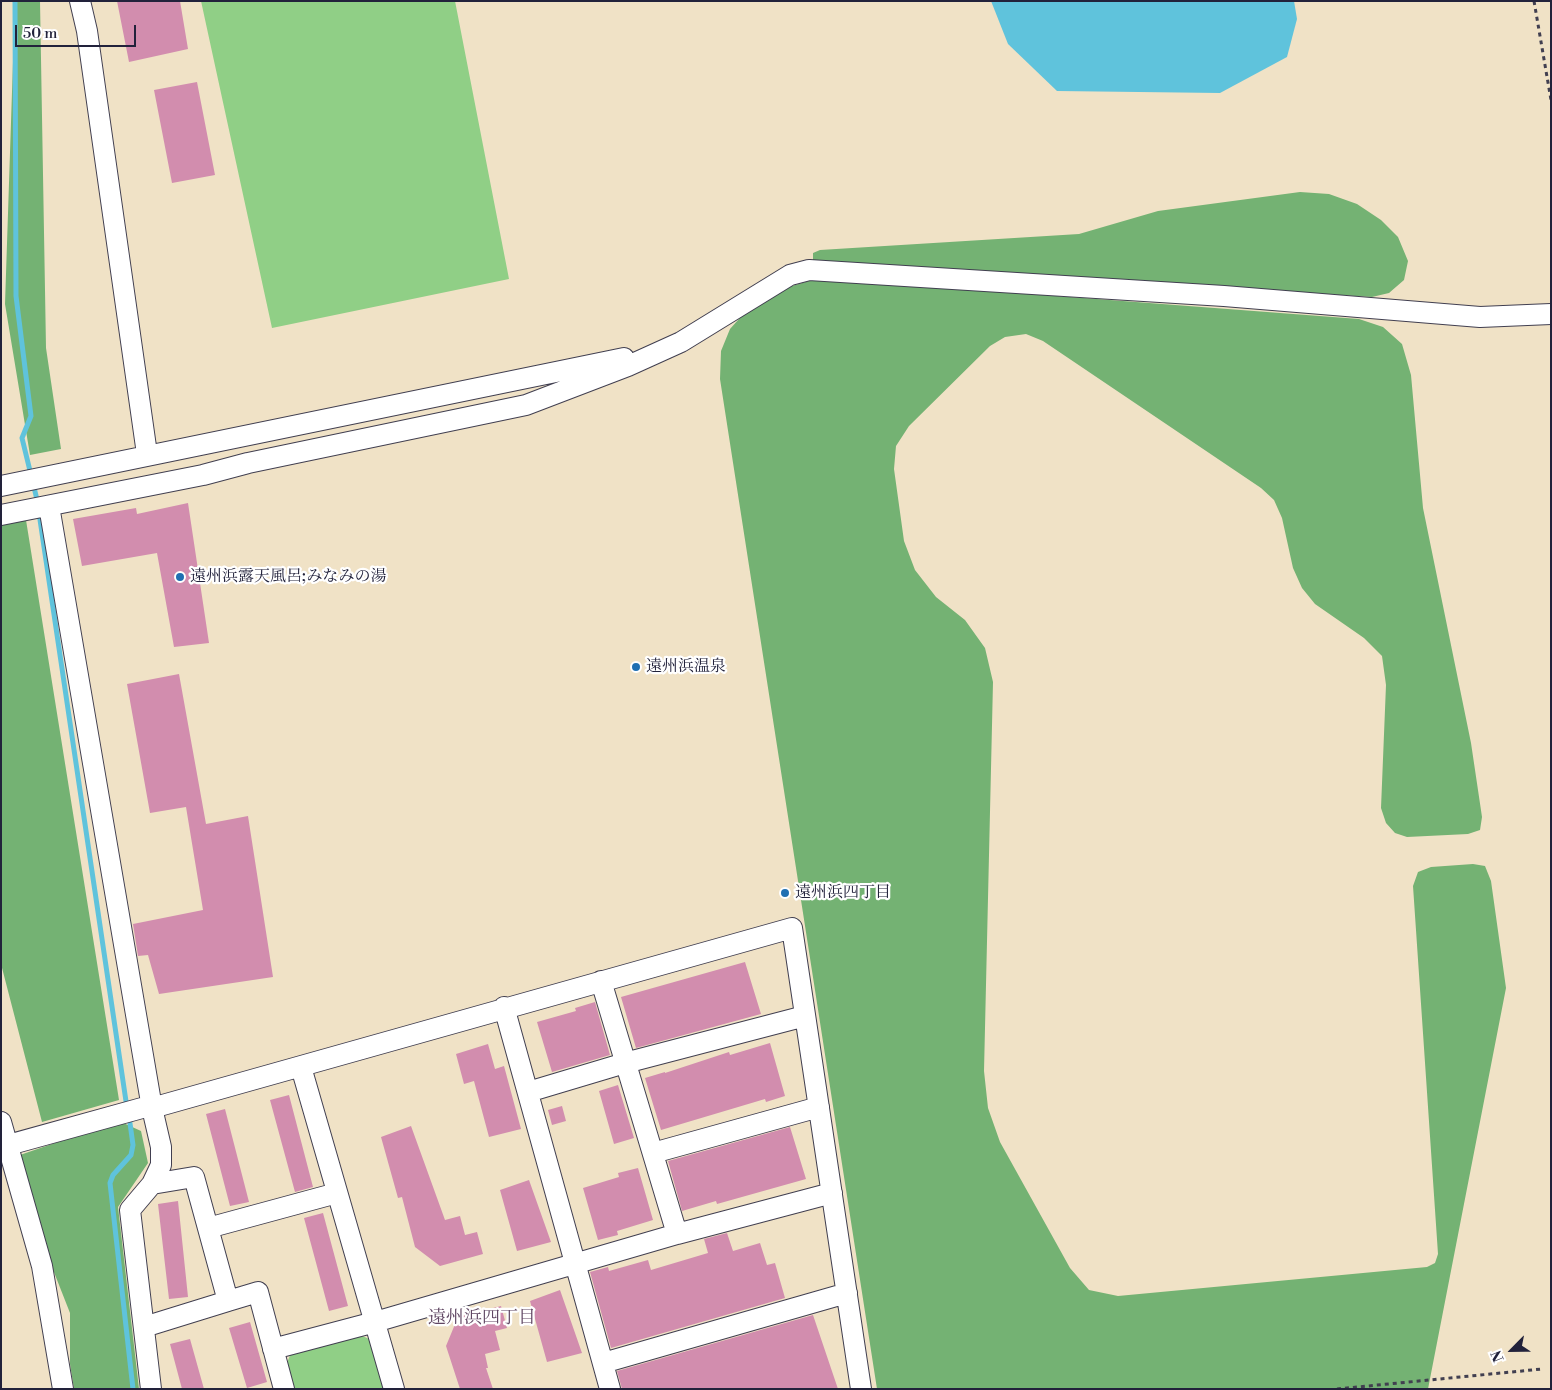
<!DOCTYPE html>
<meta charset="utf-8">
<style>
body{margin:0}
#map{position:relative;width:1552px;height:1390px;overflow:hidden;background:#f0e2c6;font-family:"Libre Bodoni",serif}
canvas{display:block}
.frame{position:absolute;inset:0;border:2px solid #22223b;pointer-events:none}
.north{position:absolute;left:1487px;top:1325px;width:50px;height:50px;-webkit-text-stroke:4px #fff;paint-order:stroke;rotate:247deg;font-size:14px;font-weight:700;line-height:20px;text-align:center;color:#22223b}
.north::after{content:'';display:block;margin:auto;width:18px;height:22px;background:#22223b;clip-path:polygon(50% 0,100% 100%,50% 72%,0 100%)}
.scale{position:absolute;left:15px;top:25px;width:121px;height:22px;box-sizing:border-box;border:2px solid #22223b;border-top:0;padding-left:6px;font-size:15px;line-height:18px;white-space:nowrap;color:#22223b;-webkit-text-stroke:4px #fff;paint-order:stroke}
</style>
<div id="map">
<canvas width="1552" height="1390"></canvas>
<div class="frame"></div>
<div class="north">N</div>
<div class="scale">50 m</div>
</div>
<script>
const g = document.querySelector('canvas').getContext('2d');
g.lineJoin = 'round';
function fillPath(path, color) { g.fillStyle = color; g.fill(path, 'evenodd'); }
const shape = rows => new Path2D(rows.map(r => 'M' + r).join(''));
function strokePath(path, color, width, dash) { g.strokeStyle = color; g.lineWidth = width; g.lineCap = dash ? 'butt' : 'round'; g.setLineDash(dash || []); g.stroke(path); }
function drawText(font, color, halo, rows, align = 'center') {
  g.font = font + ' "Libre Bodoni","Noto Serif JP",serif'; g.lineWidth = 4.5; g.setLineDash([]); g.textBaseline = 'middle'; g.strokeStyle = halo; g.fillStyle = color; for (const [text, x, y, turn = 0] of rows) {
    g.save(); g.translate(x, y); g.rotate((+turn || 0) * Math.PI / 180); g.textAlign = isNaN(turn) ? turn : align; if (halo) g.strokeText(text, 0, 0); g.fillText(text, 0, 0); g.restore();
  }
}
const green = shape([
 [201,1,455,1,509,279,272,328],
 [360,1335,374,1341,387,1389,292,1389,286,1365,291,1353]
]);
const forest = shape([
 [15,1,40,1,46,348,61,449,30,455,5,304],
 [1300,192,1329,194,1357,204,1381,220,1398,237,1408,261,1404,280,1389,293,1372,297,820,264,813,260,813,253,820,250,1079,234,1158,211],
 [834,279,1359,319,1383,327,1402,344,1411,375,1423,508,1471,743,1482,817,1480,830,1468,834,1407,837,1395,833,1386,823,1381,808,1386,685,1382,656,1364,638,1315,604,1302,588,1293,568,1282,518,1274,500,1261,488,1043,341,1026,334,1005,337,990,346,909,426,896,446,894,469,904,541,915,570,936,597,965,620,985,648,993,682,984,1071,988,1108,1000,1142,1070,1268,1089,1290,1118,1296,1427,1267,1435,1263,1438,1254,1413,886,1418,872,1431,867,1473,864,1485,866,1491,881,1506,988,1428,1389,877,1389,720,379,721,351,730,329,747,310,785,288,809,281],
 [26,520,119,1100,42,1122,1,964,1,525],
 [119,1121,141,1131,148,1163,118,1207,139,1389,74,1389,70,1364,70,1313,50,1262,20,1155]
]);
const water = shape([
 [991,1,1294,1,1297,19,1287,57,1220,93,1057,91,1008,44]
]);
const stream = shape([
 [15,1,16,296,31,416,22,438,31,475],
 [33,483,38,504],
 [39,513,127,1108],
 [129,1116,133,1145,131,1155,113,1175,110,1183,133,1389]
]);
const building = shape([
 [117,1,180,1,188,49,129,62],
 [197,82,215,175,172,183,154,90],
 [188,503,209,643,174,647,157,553,82,566,73,519,136,508,137,514],
 [179,674,206,824,248,816,273,977,159,994,148,955,138,956,133,924,203,910,186,807,150,813,127,684],
 [745,962,761,1014,636,1048,621,997],
 [595,1002,610,1055,552,1072,537,1022,576,1011,575,1008],
 [770,1043,785,1096,766,1102,765,1099,661,1130,645,1078,665,1072,665,1073,729,1052,730,1055],
 [488,1044,495,1069,504,1066,521,1129,489,1137,474,1081,464,1084,456,1054],
 [618,1085,634,1138,614,1144,599,1091],
 [289,1095,313,1187,295,1192,270,1100],
 [562,1106,566,1121,552,1125,548,1110],
 [225,1109,249,1202,230,1206,206,1114],
 [411,1126,445,1220,460,1216,465,1235,477,1232,483,1254,440,1266,415,1247,402,1197,398,1198,381,1137],
 [790,1127,806,1179,717,1204,716,1201,682,1211,668,1161],
 [638,1168,653,1220,617,1231,618,1235,598,1240,583,1188,619,1177,618,1173],
 [529,1180,551,1242,517,1251,500,1190],
 [178,1201,188,1297,169,1299,158,1204],
 [323,1213,348,1306,329,1311,304,1218],
 [727,1233,733,1251,760,1243,767,1265,775,1263,785,1298,611,1348,590,1272,608,1267,609,1271,648,1260,651,1270,708,1253,704,1239],
 [560,1290,582,1353,547,1362,530,1301],
 [501,1306,507,1328,495,1331,500,1350,485,1354,488,1368,486,1368,493,1389,460,1389,446,1346,458,1317],
 [813,1315,838,1389,622,1389,617,1371],
 [250,1322,267,1382,247,1388,229,1328],
 [190,1339,204,1389,182,1389,170,1344]
]);
const path = shape([
 [1534,1,1551,100],
 [1337,1389,1542,1369]
]);
const minor = shape([
 [80,1,87,31,147,454],
 [1,486,624,358],
 [49,506,152,1108,161,1147,161,1165,152,1184,130,1210,151,1389],
 [1,515,203,475,248,463,526,405,628,366,681,342,790,275,809,270,1224,296,1480,317,1551,314],
 [601,981,677,1234],
 [504,1007,610,1389],
 [301,1067,394,1389],
 [528,1092,625,1063,805,1016],
 [1,1122,42,1266,63,1389],
 [1,1147,142,1108,152,1108,792,928,861,1389],
 [653,1153,819,1107],
 [152,1184,194,1177,228,1301,258,1292,284,1389],
 [208,1228,337,1193],
 [144,1327,228,1301],
 [273,1349,375,1322,677,1234,832,1193],
 [603,1363,847,1293]
]);
const markers = [
 [180,577,5,"#1f6fb2"],
 [636,667,5,"#1f6fb2"],
 [785,893,5,"#1f6fb2"]
];
const poiNames = [
 ["遠州浜露天風呂;みなみの湯",190,577],
 ["遠州浜温泉",646,667],
 ["遠州浜四丁目",795,893]
];
const neighbourhoodNames = [
 ["遠州浜四丁目",482,1319]
];
fillPath(green, '#90cf86');
fillPath(forest, '#74b273');
fillPath(water, '#5fc3dc');
strokePath(stream, '#5fc3dc', 5);
fillPath(building, '#d28dae');
strokePath(minor, '#413f50', 22);
strokePath(path, '#413f50', 3, [4, 4]);
strokePath(minor, '#fff', 20);
for (const [x, y, r, color] of markers) { const dot = new Path2D(); dot.arc(x, y, r, 0, 2 * Math.PI); g.fillStyle = color; g.fill(dot); strokePath(dot, '#fff', 2); }
drawText('16px', '#22223b', '#fff', poiNames, 'left');
drawText('18px', '#604763', '#fff', neighbourhoodNames);
</script>
